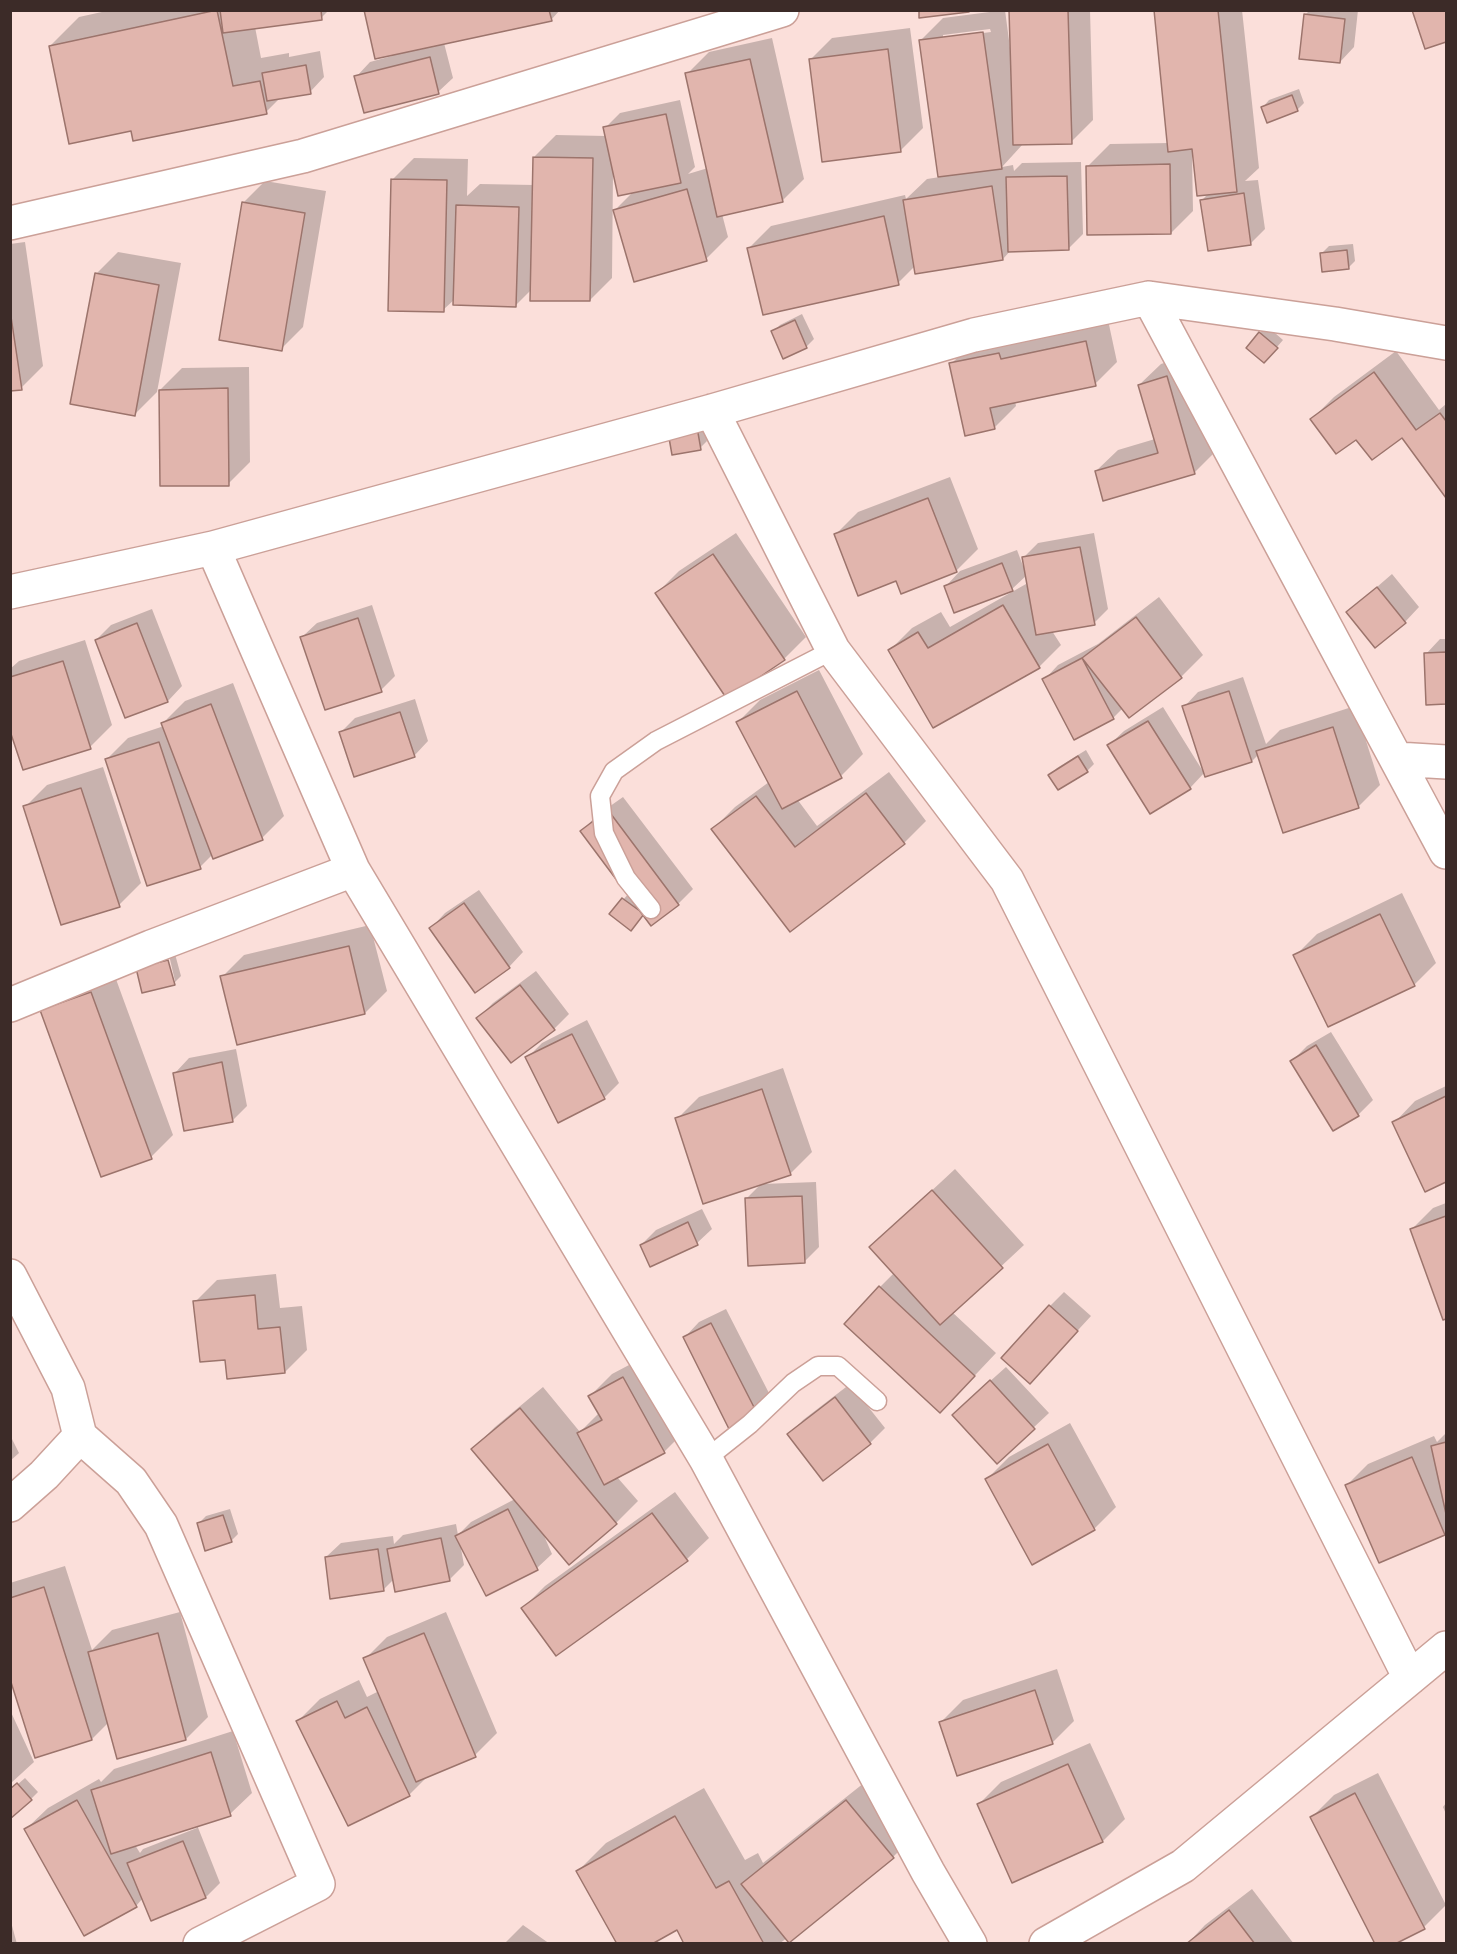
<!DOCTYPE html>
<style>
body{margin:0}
#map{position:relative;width:1457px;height:1954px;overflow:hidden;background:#fbdfda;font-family:Arial,sans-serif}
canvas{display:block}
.frame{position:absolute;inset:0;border:12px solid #3c2b28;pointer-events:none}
</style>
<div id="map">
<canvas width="1457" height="1954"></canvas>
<div class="frame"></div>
</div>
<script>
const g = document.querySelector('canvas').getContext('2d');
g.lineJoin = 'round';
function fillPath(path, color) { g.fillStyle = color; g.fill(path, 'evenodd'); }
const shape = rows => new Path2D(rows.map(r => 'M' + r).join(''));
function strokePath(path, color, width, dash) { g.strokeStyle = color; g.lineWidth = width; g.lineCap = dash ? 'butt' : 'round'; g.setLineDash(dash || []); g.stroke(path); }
const shadow = shape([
 [111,10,329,10,321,18,255,27,261,58,289,53,289,57,320,51,324,77,310,92,281,97,266,112,132,129,50,46,79,17],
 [366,10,560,10,551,20,444,43,453,78,438,92,356,77,370,62,392,56],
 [1005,10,1010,48,1012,48,1011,10,1090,10,1093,120,1071,142,1023,144,1002,167,1013,165,1014,171,1022,163,1081,162,1083,234,1068,249,1011,250,1003,259,915,266,898,283,749,248,771,226,905,195,906,199,927,179,940,177,921,40,943,18],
 [990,29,991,32,943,38,943,35],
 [1155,10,1242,10,1259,168,1245,181,1258,180,1265,229,1251,243,1202,200,1209,193,1194,154,1192,154,1193,211,1171,233,1088,166,1110,144,1169,143],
 [1310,10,1358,10,1354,47,1340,62,1306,14],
 [910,28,923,128,901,150,823,160,810,60,832,38],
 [772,38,804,179,782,201,722,214,728,237,706,259,635,280,614,211,634,191,613,172,612,278,590,300,532,289,516,305,455,299,443,310,392,180,414,158,468,159,467,196,480,184,534,185,534,157,556,135,607,136,605,128,620,113,680,100,695,167,688,174,708,168,687,74,709,52],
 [1299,89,1304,103,1297,110,1263,107,1269,100],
 [265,181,326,191,303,327,281,349,243,203],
 [25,242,43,366,21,388,10,390,10,244],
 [1353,244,1355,261,1348,268,1322,253,1329,246],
 [118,252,181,263,157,392,135,414,96,274],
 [802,314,814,339,807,346,784,357,773,332,780,325],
 [1108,320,1117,362,1095,384,1015,401,1016,406,994,428,951,364,973,342],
 [1267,326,1283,340,1271,354,1260,333],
 [1396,351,1439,410,1446,404,1446,496,1403,436,1356,438,1312,419,1334,397],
 [1189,355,1216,451,1194,473,1096,471,1118,450,1155,439,1139,385,1161,364],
 [249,367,250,462,228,484,160,390,182,368],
 [704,421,707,441,700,448,673,454],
 [950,477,978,549,956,571,897,579,836,534,858,512],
 [736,533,806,637,784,659,727,697,657,593,679,571],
 [1094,533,1108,609,1094,623,1052,631,1061,645,1039,667,890,650,912,628,941,612,950,627,1026,584,1029,590,1027,575,1012,589,946,586,960,571,1017,550,1023,566,1025,566,1023,558,1038,543],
 [1392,574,1419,607,1405,622,1348,612],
 [1159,597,1203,655,1181,677,1129,716,1123,708,1113,718,1044,680,1058,665,1098,644],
 [372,605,395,676,381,690,302,637,317,623],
 [152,609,182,686,168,701,96,640,111,625],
 [1440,639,1446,639,1446,703,1427,704,1426,654],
 [85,640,112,725,90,747,10,726,10,669,19,661],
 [819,670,863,754,841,776,797,799,817,826,889,772,926,821,904,843,790,930,713,829,735,807,769,782,738,722,760,700],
 [1243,677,1266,744,1280,730,1355,706,1380,785,1358,807,1259,754,1252,761,1205,772,1190,788,1109,745,1124,731,1163,707,1204,773,1184,707,1198,692],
 [233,683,284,816,262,838,213,854,200,867,106,760,128,738,164,726,163,723,185,701],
 [415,699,428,741,414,756,341,732,355,718],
 [1086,750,1094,764,1087,771,1059,788,1050,775,1057,768],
 [103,767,141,883,119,905,25,807,47,785],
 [623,797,693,889,678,904,651,924,644,914,637,922,611,914,629,893,582,831,596,816],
 [479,890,523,952,509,967,431,928,445,913],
 [1402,893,1436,963,1414,985,1295,956,1317,934],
 [370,925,387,991,365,1013,222,977,244,955],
 [175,954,181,976,174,983,138,968,166,956,172,981,175,981,169,955],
 [113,971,173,1135,151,1157,41,1010],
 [536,971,569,1014,554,1029,478,1018,493,1003],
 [587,1020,619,1083,604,1098,527,1058,542,1043],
 [1331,1032,1373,1100,1358,1115,1334,1129,1292,1061,1307,1046],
 [236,1049,247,1106,233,1120,175,1073,189,1058],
 [783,1068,812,1152,790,1174,762,1184,816,1182,819,1247,804,1262,746,1199,762,1183,677,1119,699,1097],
 [1446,1086,1446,1180,1426,1190,1394,1123,1415,1101],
 [955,1169,1024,1245,952,1312,996,1353,962,1389,880,1287,894,1273,871,1247],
 [1446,1203,1446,1317,1444,1319,1411,1230,1433,1208],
 [702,1209,712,1229,697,1243,641,1245,656,1230],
 [276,1274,280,1308,302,1306,307,1350,285,1372,226,1358,195,1302,217,1280],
 [1064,1292,1091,1316,1044,1367,1050,1306],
 [726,1309,772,1399,757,1414,685,1337,699,1322],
 [646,1356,686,1430,664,1452,617,1477,638,1501,616,1523,542,1531,552,1554,537,1568,487,1594,460,1543,464,1565,449,1580,394,1579,384,1589,326,1557,341,1543,393,1536,394,1544,403,1535,456,1524,458,1535,471,1522,515,1499,473,1449,495,1427,543,1387,580,1432,599,1413,590,1396,612,1374],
 [1006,1367,1049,1413,997,1462,968,1401],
 [850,1384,885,1428,870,1443,823,1479,789,1435,803,1420],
 [1070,1423,1116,1507,1094,1529,987,1479,1009,1457],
 [1446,1433,1446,1532,1380,1561,1346,1486,1368,1464,1434,1436,1437,1442],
 [10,1435,19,1453,10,1461],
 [675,1492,709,1538,687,1559,523,1608,545,1586],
 [230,1509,238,1534,231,1541,199,1523,206,1516],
 [65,1566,92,1650,112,1630,180,1612,208,1717,186,1739,109,1722,92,1739,10,1674,10,1583],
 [446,1612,497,1733,475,1755,429,1775,409,1795,298,1721,320,1699,359,1680,367,1697,379,1691,365,1659,387,1637],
 [1057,1669,1074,1721,1052,1743,941,1722,963,1700],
 [10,1710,34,1762,10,1784],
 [233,1731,252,1793,230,1814,197,1825,220,1883,206,1897,143,1898,136,1906,26,1829,48,1808,99,1779,101,1782,114,1769],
 [196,1825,197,1828,143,1849,140,1853,135,1845],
 [1090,1743,1125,1819,1103,1841,1012,1881,979,1804,1001,1782],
 [1378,1773,1446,1905,1424,1927,1312,1817,1334,1795],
 [25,1778,38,1792,31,1799,10,1791],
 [869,1779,915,1835,893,1857,779,1944,686,1944,677,1928,578,1871,606,1843,704,1788,745,1860,758,1853,763,1863],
 [1446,1803,1446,1814,1443,1807],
 [1252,1889,1294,1944,1187,1944,1205,1925],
 [11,1922,17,1944,10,1944],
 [523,1925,550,1944,504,1944]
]);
const building = shape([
 [217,10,233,86,260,81,267,114,133,141,131,131,69,144,49,46,217,10],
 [220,10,321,10,322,20,223,33,220,10],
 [364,10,549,10,552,21,375,59,364,10],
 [919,10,969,10,969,12,919,18,919,10],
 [1009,10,1068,10,1072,144,1013,145,1009,10],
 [1154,10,1218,10,1237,192,1197,196,1192,149,1168,152,1154,10],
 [1412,10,1446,10,1446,42,1425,49,1412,10],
 [1304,14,1345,19,1340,63,1299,59,1304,14],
 [983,32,1002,169,938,177,919,40,983,32],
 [888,49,901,152,822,162,809,59,888,49],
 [430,57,439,94,364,113,354,76,430,57],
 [750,59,783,202,717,217,685,73,750,59],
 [306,65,311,94,267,101,262,73,306,65],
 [1292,95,1298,111,1267,123,1261,107,1292,95],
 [666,114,681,183,618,196,603,127,666,114],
 [533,157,593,158,590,301,530,301,533,157],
 [1170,164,1171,234,1087,235,1086,166,1170,164],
 [1067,176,1069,250,1008,252,1006,177,1067,176],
 [391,179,447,180,444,312,388,311,391,179],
 [992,186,1003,260,915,274,903,200,992,186],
 [687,189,707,261,634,282,613,210,687,189],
 [1244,193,1251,245,1208,251,1200,200,1244,193],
 [242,202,305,213,282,351,219,340,242,202],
 [456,205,519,207,516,307,453,305,456,205],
 [884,216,899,285,763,315,747,248,884,216],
 [1347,250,1349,269,1322,272,1320,253,1347,250],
 [95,273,159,285,135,416,70,404,95,273],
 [10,310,22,390,10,391,10,310],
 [795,320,807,348,783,359,771,331,795,320],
 [1259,332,1278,348,1264,363,1246,348,1259,332],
 [1086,341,1096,386,990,408,995,429,965,436,949,363,999,353,1001,359,1086,341],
 [1374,372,1416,430,1440,413,1446,421,1446,498,1402,438,1372,460,1356,440,1336,454,1310,419,1374,372],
 [1167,376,1195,474,1103,501,1095,471,1158,453,1138,385,1167,376],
 [228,388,229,486,160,486,159,390,228,388],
 [697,427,701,450,672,455,668,432,697,427],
 [928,498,957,572,901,594,896,581,858,596,834,534,928,498],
 [1080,547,1095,625,1036,635,1022,557,1080,547],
 [713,554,785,660,727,699,655,593,713,554],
 [1002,563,1013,591,954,613,944,586,1002,563],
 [1377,587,1406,623,1375,648,1346,612,1377,587],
 [1003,605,1040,668,933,728,888,650,918,632,928,648,1003,605],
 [1136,617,1182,678,1129,718,1082,658,1136,617],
 [358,618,382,692,325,710,300,637,358,618],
 [137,623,168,702,125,718,95,640,137,623],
 [1446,652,1446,704,1426,705,1424,653,1446,652],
 [1082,658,1114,719,1074,740,1042,679,1082,658],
 [63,661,91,749,23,770,10,731,10,677,63,661],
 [797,691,842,778,782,809,736,722,797,691],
 [1229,691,1252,762,1205,777,1182,706,1229,691],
 [211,704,263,840,213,859,161,723,211,704],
 [400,712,415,757,354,777,339,732,400,712],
 [1148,721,1191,789,1150,814,1107,745,1148,721],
 [1333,727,1359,808,1283,833,1256,751,1333,727],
 [159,742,201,869,147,886,105,759,159,742],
 [1078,756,1088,772,1058,790,1048,775,1078,756],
 [81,788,120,907,61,925,23,806,81,788],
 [866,793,905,844,790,932,711,829,756,796,795,847,866,793],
 [608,810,679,905,651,926,580,831,608,810],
 [622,898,644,914,631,931,609,914,622,898],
 [464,903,510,968,475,993,429,928,464,903],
 [1380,914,1415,986,1328,1027,1293,955,1380,914],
 [349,946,365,1014,237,1045,220,976,349,946],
 [168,960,175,985,142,993,136,968,168,960],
 [520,985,555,1030,511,1063,476,1018,520,985],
 [91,992,152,1159,101,1177,40,1010,91,992],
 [572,1034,605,1099,558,1123,525,1057,572,1034],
 [1316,1045,1359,1116,1333,1131,1290,1061,1316,1045],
 [222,1062,233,1122,184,1131,173,1073,222,1062],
 [762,1089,791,1175,703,1204,675,1118,762,1089],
 [1446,1096,1446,1182,1425,1192,1392,1122,1446,1096],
 [932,1190,1003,1268,940,1325,869,1247,932,1190],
 [802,1196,805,1263,748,1266,745,1198,802,1196],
 [1446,1216,1446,1319,1443,1320,1410,1229,1446,1216],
 [688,1222,698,1245,650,1267,640,1245,688,1222],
 [879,1286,975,1376,940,1413,844,1324,879,1286],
 [255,1295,258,1329,280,1327,285,1373,227,1379,225,1360,200,1362,193,1301,255,1295],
 [1049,1305,1078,1331,1030,1384,1001,1358,1049,1305],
 [711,1323,758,1415,729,1429,683,1337,711,1323],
 [623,1377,665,1453,604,1485,577,1433,602,1420,588,1396,623,1377],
 [990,1380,1035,1429,997,1464,952,1415,990,1380],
 [835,1397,871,1444,823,1481,787,1434,835,1397],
 [520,1408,617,1524,569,1565,471,1449,520,1408],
 [1446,1442,1446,1514,1431,1446,1446,1442],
 [1048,1444,1095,1530,1032,1565,985,1479,1048,1444],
 [1412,1457,1445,1535,1379,1563,1345,1485,1412,1457],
 [508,1509,538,1570,486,1596,455,1536,508,1509],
 [652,1513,688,1561,556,1656,521,1608,652,1513],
 [223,1515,232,1542,205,1551,197,1523,223,1515],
 [441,1538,450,1581,395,1592,387,1549,441,1538],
 [378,1549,384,1591,330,1599,325,1557,378,1549],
 [44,1587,92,1740,35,1758,10,1679,10,1598,44,1587],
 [158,1633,186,1740,117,1759,88,1652,158,1633],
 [424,1633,476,1757,416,1782,363,1658,424,1633],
 [1035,1690,1053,1744,957,1776,939,1722,1035,1690],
 [337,1701,345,1718,367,1707,410,1796,348,1826,296,1721,337,1701],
 [211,1752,231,1816,111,1854,91,1790,211,1752],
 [1068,1764,1103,1842,1012,1883,977,1804,1068,1764],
 [17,1783,32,1800,10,1819,10,1789,17,1783],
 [1355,1793,1425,1929,1395,1944,1375,1944,1310,1817,1355,1793],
 [77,1800,137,1907,84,1936,24,1829,77,1800],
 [846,1800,894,1858,789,1943,741,1884,846,1800],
 [675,1816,716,1888,729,1881,764,1944,684,1944,677,1930,652,1944,617,1944,576,1871,675,1816],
 [183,1841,206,1898,151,1921,127,1863,183,1841],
 [1229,1910,1255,1944,1186,1944,1229,1910]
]);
const lane = shape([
 [651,909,626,878,604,833,600,796,614,771,656,741,833,650],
 [706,1459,750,1424,793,1383,818,1366,838,1366,877,1401]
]);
const street = shape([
 [10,223,303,156,782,10],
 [1149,298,1446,852],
 [712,411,833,650,1007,880,1410,1678],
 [213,548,353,870,706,1459,928,1872,970,1944],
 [10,592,213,548,712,411,974,335,1149,298,1335,324,1446,343],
 [1397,759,1446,762],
 [10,1005,151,947,353,870],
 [10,1276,68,1388,80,1436,44,1475,10,1505],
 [80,1436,131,1481,161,1525,318,1884,200,1944],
 [1046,1944,1183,1866,1446,1648]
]);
fillPath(shadow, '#0003');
fillPath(building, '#e1b5ad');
strokePath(building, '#9c746c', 1.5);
strokePath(lane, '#cba098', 21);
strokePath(street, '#cba098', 36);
strokePath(lane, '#fff', 18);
strokePath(street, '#fff', 33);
</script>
